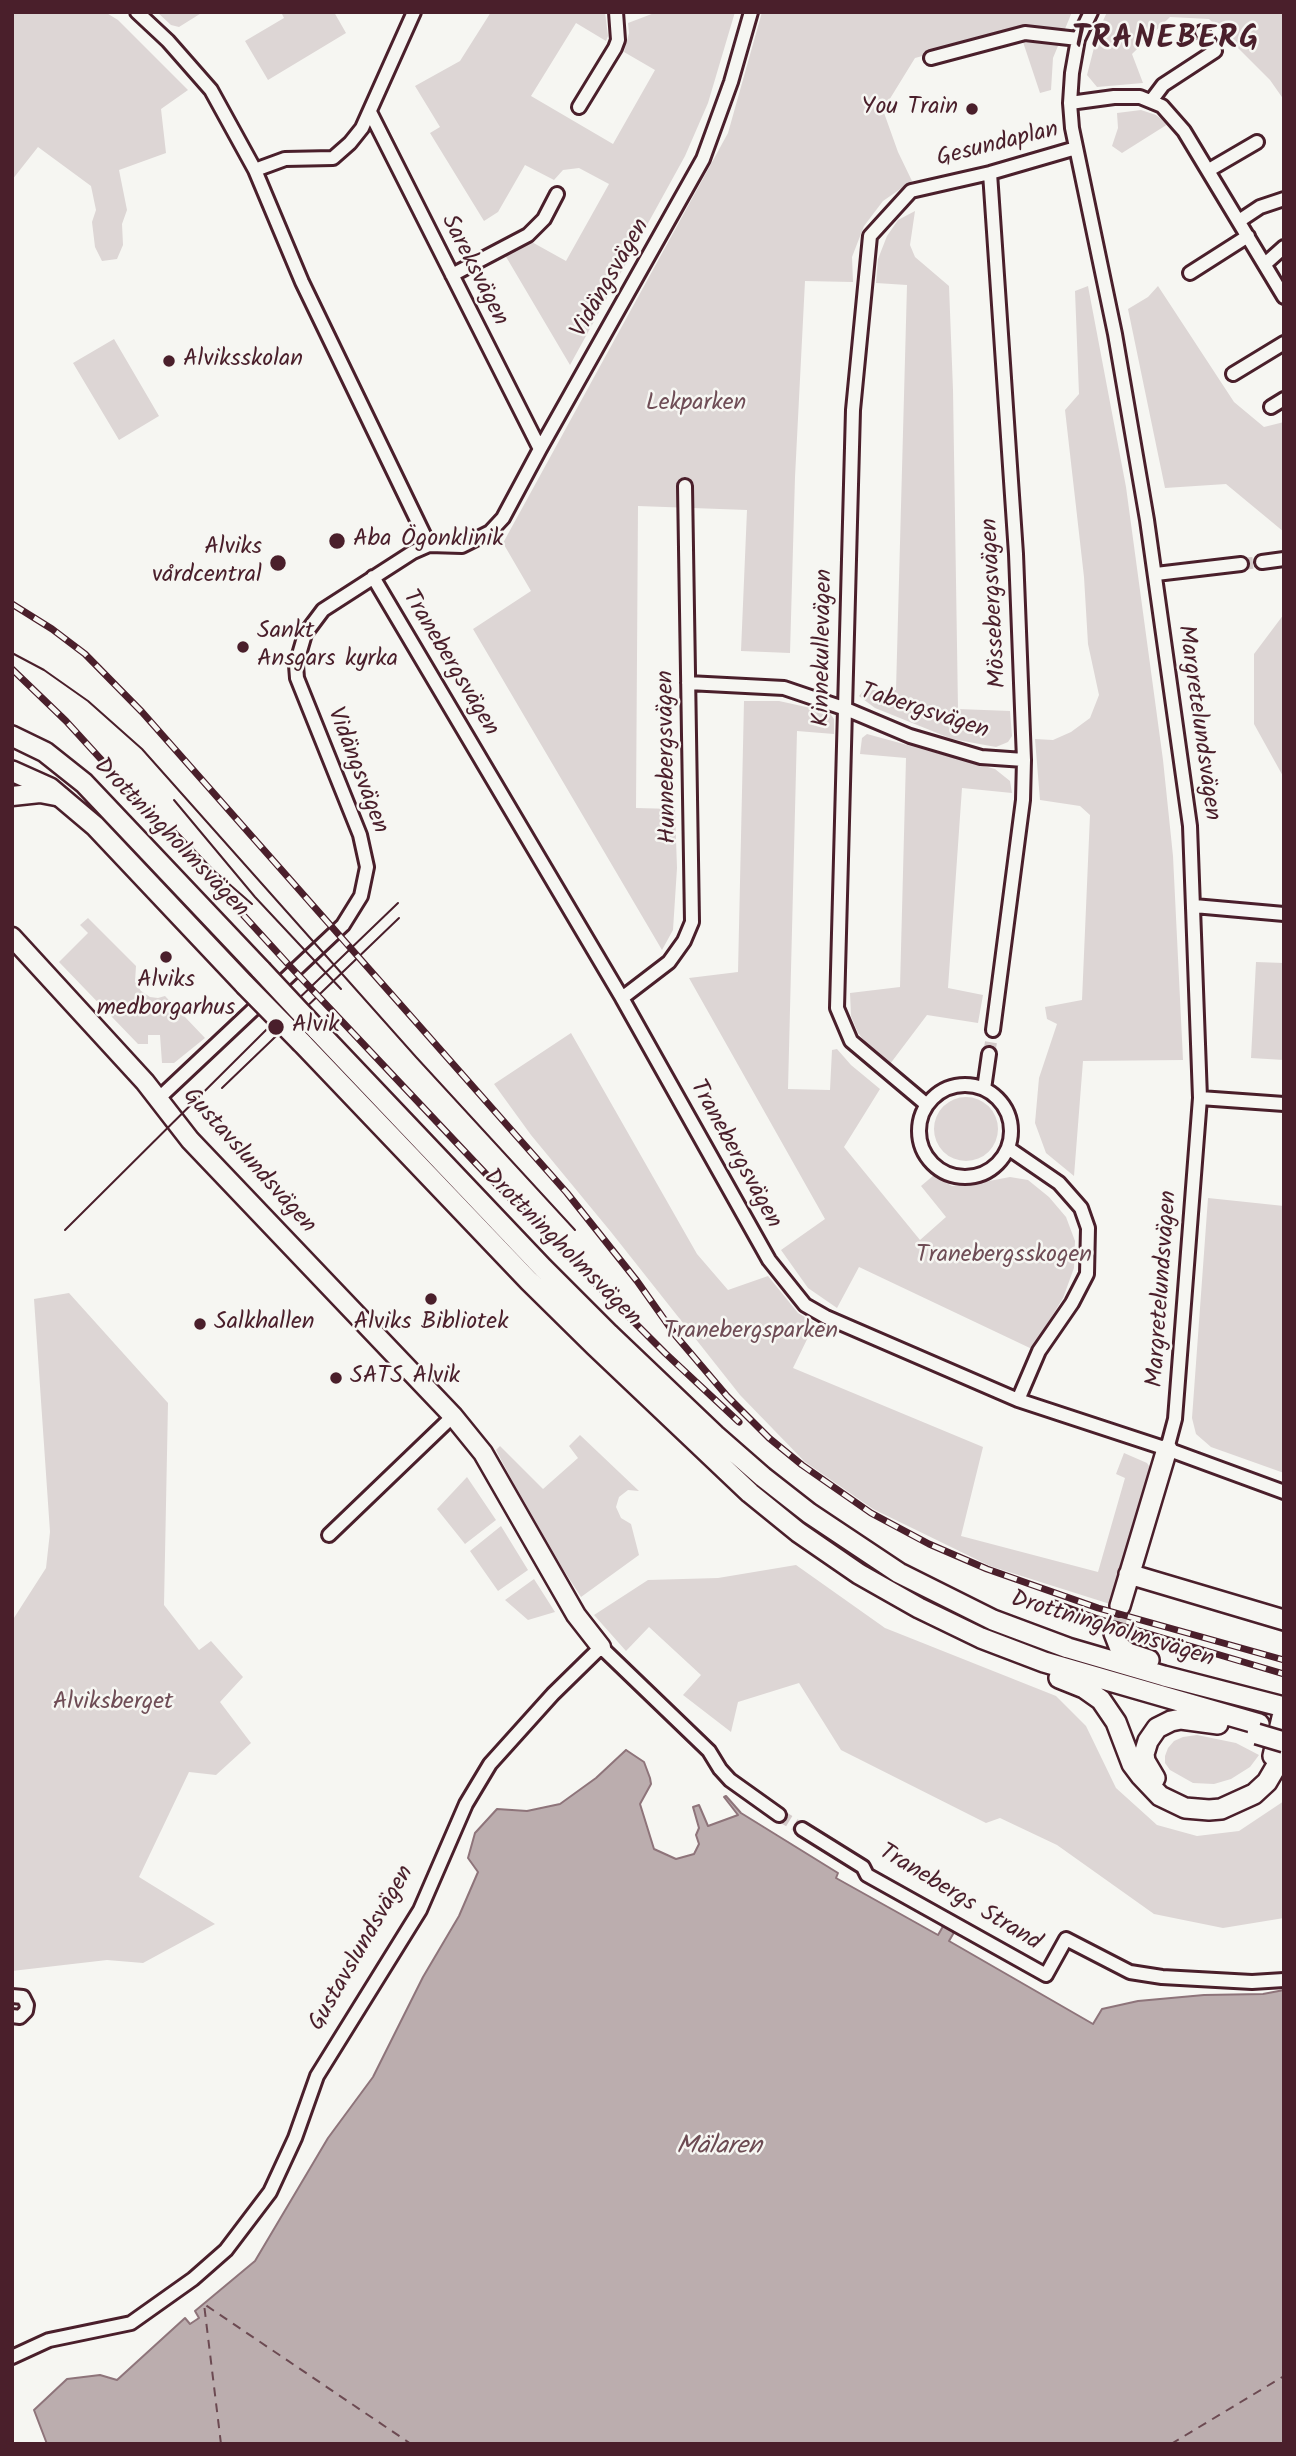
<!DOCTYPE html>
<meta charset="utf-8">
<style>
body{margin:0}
#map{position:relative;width:1296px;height:2456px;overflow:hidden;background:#f6f6f2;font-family:Kalam,sans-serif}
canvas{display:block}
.frame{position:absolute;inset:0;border:14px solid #4a1f2b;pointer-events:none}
</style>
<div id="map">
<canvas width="1296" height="2456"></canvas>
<div class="frame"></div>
</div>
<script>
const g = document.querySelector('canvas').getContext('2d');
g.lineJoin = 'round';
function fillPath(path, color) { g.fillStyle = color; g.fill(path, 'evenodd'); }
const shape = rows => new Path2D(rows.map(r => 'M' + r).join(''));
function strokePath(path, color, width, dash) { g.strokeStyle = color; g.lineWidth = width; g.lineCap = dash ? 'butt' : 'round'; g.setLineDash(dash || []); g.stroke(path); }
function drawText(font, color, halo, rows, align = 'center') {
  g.font = font + ' Kalam,sans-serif'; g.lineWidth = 5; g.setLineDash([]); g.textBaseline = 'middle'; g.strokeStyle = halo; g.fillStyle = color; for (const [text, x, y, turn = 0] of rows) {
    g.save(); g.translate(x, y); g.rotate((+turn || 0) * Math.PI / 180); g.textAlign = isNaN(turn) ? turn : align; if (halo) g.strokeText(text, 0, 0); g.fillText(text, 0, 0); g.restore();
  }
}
const green = shape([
 [12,12,105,12,118,20,188,90,161,109,166,153,119,170,127,210,122,224,123,245,117,259,102,261,95,247,92,222,96,210,91,186,38,147,12,180],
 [157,12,203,12,179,27,171,25],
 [281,12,334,12,346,33,268,80,245,41,284,18],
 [491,12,605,12,608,36,606,41,576,23,531,96,613,144,655,70,624,52,629,33,628,23,657,12,735,12,708,103,685,156,570,365,505,255,530,241,566,261,609,184,579,168,563,170,554,180,525,165,498,212,484,221,430,133,440,127,415,86,460,61],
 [762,12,1072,12,1053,58,1051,90,1040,93,1019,30,915,58,883,110,898,152,912,181,883,201,864,226,852,257,853,282,805,281,795,477,790,653,741,651,747,510,638,506,636,808,675,809,677,868,673,930,662,950,473,629,531,591,503,543,728,133],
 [1107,12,1284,12,1284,100,1270,80,1209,19,1170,17,1132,54,1143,83,1097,87,1087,75,1098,32],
 [1141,110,1156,115,1168,124,1122,153,1112,146,1118,128,1117,113],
 [915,211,910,245,915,257,949,286,953,390,958,709,1010,711,1012,736,1008,742,996,747,952,739,875,708,859,696,864,690,896,690,907,285,876,283,878,259,887,236,898,220],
 [1088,286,1126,487,1163,760,1173,856,1183,1060,1083,1061,1074,1176,1046,1153,1035,1123,1039,1078,1057,1024,1047,1019,1045,1007,1082,1000,1090,815,1080,806,1040,800,1035,739,1053,740,1071,732,1090,718,1099,695,1088,644,1084,577,1065,410,1079,394,1075,291],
 [1158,286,1234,402,1264,427,1284,422,1284,532,1226,484,1165,488,1128,309,1148,297],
 [114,339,159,416,119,440,73,363],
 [1284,614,1284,778,1254,724,1254,654],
 [744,701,779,701,829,712,834,719,834,734,797,731,788,1089,830,1090,832,1050,837,1049,851,1065,880,1089,844,1147,920,1240,946,1217,921,1186,934,1175,952,1186,968,1185,1010,1177,1028,1180,1049,1197,1066,1217,1075,1241,1074,1268,1063,1298,1032,1349,859,1267,837,1308,808,1288,781,1250,825,1219,689,978,738,972],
 [867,734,995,769,1010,781,1012,793,962,788,948,988,983,995,978,1023,927,1015,890,1064,871,1049,858,1033,851,1016,850,993,900,987,906,758,860,754,862,738],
 [88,918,136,966,135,982,141,991,150,997,158,998,165,996,205,1038,174,1063,162,1063,160,1035,148,1035,148,1044,138,1044,59,962,88,933,80,925],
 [1256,962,1284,963,1284,1060,1251,1058],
 [571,1033,697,1254,728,1290,768,1276,798,1313,815,1323,793,1368,983,1447,961,1536,1098,1572,1125,1478,1116,1474,1124,1453,1147,1463,1151,1469,1110,1604,990,1566,873,1509,805,1462,740,1395,611,1232,531,1135,494,1084],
 '934 1129a32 32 0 1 1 64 0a32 32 0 1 1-64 0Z',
 [1208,1198,1284,1206,1284,1473,1211,1447,1196,1434,1192,1418],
 [69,1293,168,1403,164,1605,199,1650,211,1641,243,1677,220,1702,251,1743,216,1775,189,1772,139,1877,215,1924,143,1963,107,1960,12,1971,12,1621,46,1568,50,1532,34,1299],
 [580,1435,639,1491,628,1490,619,1497,616,1507,621,1518,631,1524,639,1555,581,1597,539,1532,496,1450,500,1446,543,1489,578,1458,569,1446],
 [467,1477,496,1520,465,1544,437,1509],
 [501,1526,528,1570,498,1591,470,1551],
 [796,1565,885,1628,1056,1696,1086,1726,1116,1788,1157,1825,1197,1836,1239,1831,1284,1801,1284,1918,1223,1928,1154,1914,1057,1845,1000,1818,986,1823,841,1750,799,1683,738,1702,731,1732,683,1695,701,1675,649,1627,626,1651,594,1615,648,1580,718,1578],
 [534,1579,555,1612,528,1620,505,1600],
 [1197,1735,1236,1743,1259,1755,1250,1767,1231,1779,1214,1784,1193,1783,1170,1770,1165,1763,1165,1756,1168,1748,1174,1741,1183,1737]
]);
const water = shape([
 [626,1750,644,1762,650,1778,651,1784,640,1804,654,1849,676,1859,694,1854,699,1844,696,1835,699,1828,693,1807,699,1805,708,1826,738,1815,724,1797,726,1796,741,1813,838,1873,836,1878,938,1935,945,1923,956,1929,949,1941,1093,2024,1102,2009,1138,2001,1204,1995,1263,1994,1284,1990,1284,2444,47,2444,34,2410,67,2379,100,2375,117,2380,185,2318,190,2324,199,2318,195,2311,255,2261,328,2138,373,2077,423,1977,459,1916,478,1872,468,1858,475,1833,497,1809,527,1811,560,1804,596,1778,626,1750]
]);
const ferry = shape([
 [221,2444,204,2304,411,2444],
 [1171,2444,1284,2376]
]);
const streetTunnel = shape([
 [1241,564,1262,562],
 [989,1054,993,1030],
 [779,1815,802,1829]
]);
const primaryTunnel = shape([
 [1114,1633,1120,1606]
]);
const street = shape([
 [137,12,168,41,211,90,255,170,302,282,429,545],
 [1091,12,1078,39,1072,73,1070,103,1072,128,1115,334,1147,520,1190,826,1200,1098,1175,1419,1167,1449],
 [931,58,1025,33,1078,39],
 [1151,101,1163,85,1215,51,1202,32],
 [1070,103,1114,97,1140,97,1162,106,1184,131,1284,297],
 [579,107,615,48,618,40,616,12],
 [370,112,540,449],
 [255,170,285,159,333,158,350,143,362,128,414,12],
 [1209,170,1257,142],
 [990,173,1016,554,1024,760,1023,800,993,1030],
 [1239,221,1260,207,1284,199],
 [1265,264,1284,247],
 [1190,273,1248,236],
 [452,275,528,235,544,219,557,194],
 [1233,374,1284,343],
 [1271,407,1284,399],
 [1262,562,1284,559],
 [1156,574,1241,564],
 [373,577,622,998,769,1260,805,1305,826,1317,1018,1400,1167,1449,1284,1492],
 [688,683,784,688,846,709,910,736,981,757,1024,760],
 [1194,906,1284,914],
 [622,998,669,962,684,941,692,922,685,486],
 '919 1131a46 46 0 1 1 92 0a46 46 0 1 1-92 0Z',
 [984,1089,989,1054],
 [1200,1098,1284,1104],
 [158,1099,343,925,361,896,367,867,360,835,297,678,296,665,305,634,323,610,413,552,429,545,462,546,490,532,503,518,540,449,703,159,731,82,751,12],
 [927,1105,851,1041,837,1008,853,410,870,236,911,191,990,173,1076,148],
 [1008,1148,1059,1183,1081,1208,1088,1228,1087,1274,1072,1303,1039,1351,1018,1400],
 [329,1535,453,1416],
 [802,1829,863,1867,867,1875,1046,1975,1066,1939,1130,1972,1162,1977,1252,1982,1284,1980],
 [12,1996,23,1997,27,2005,26,2011,20,2017,12,2016],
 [12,2357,49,2340,131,2323,193,2279,226,2250,270,2192,295,2138,317,2076,420,1910,466,1804,490,1764,553,1694,601,1647,709,1751,720,1769,730,1780,779,1815]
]);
const secondary = shape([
 [12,796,40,793,61,797],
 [12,937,145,1082,190,1140,453,1416,483,1453,576,1615,601,1647]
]);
const primary = shape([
 [12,736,45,752,84,783,261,970],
 [12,771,50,788,95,826,245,985],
 [317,1030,543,1268,609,1334,715,1435,763,1477,809,1513,899,1573,993,1620,1068,1648,1164,1676,1284,1707],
 [302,1043,529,1281,595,1346,750,1493,798,1532,859,1574,919,1608,981,1638,1044,1662,1259,1724],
 [1129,1574,1284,1620],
 [1120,1606,1167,1449],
 [1114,1633,1119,1646,1128,1653,1149,1660],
 [1059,1678,1084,1688,1101,1700,1116,1722,1132,1764,1141,1776,1160,1796,1185,1808,1209,1810,1221,1809,1254,1794,1267,1782,1284,1753],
 [1273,1756,1284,1709],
 [1155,1778,1145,1761,1144,1754,1148,1741,1157,1728,1171,1721,1181,1719,1218,1724]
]);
const tram = shape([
 [12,653,44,670,88,701,142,749,416,1057,575,1230],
 [174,800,255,897,341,989],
 [176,831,213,870,252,904],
 [222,1088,399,918],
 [65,1230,264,1032,398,903]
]);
const rail = shape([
 [12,604,52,629,85,654,142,712,567,1193,637,1281,676,1336,727,1396,769,1438,802,1465,871,1513,929,1544,987,1569,1098,1608,1284,1660],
 [12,669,66,721,287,963,485,1173,665,1353,739,1422],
 [1055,1603,1095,1618,1284,1674]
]);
const primaryBridge = shape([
 [261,970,317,1030],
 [245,985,302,1043],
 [1257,1734,1284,1742]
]);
const markers = [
 [972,109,7,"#4a1f2b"],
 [169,361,7,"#4a1f2b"],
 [337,541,9,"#4a1f2b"],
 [278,563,9,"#4a1f2b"],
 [243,647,7,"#4a1f2b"],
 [166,957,7,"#4a1f2b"],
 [276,1027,9,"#4a1f2b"],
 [431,1299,7,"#4a1f2b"],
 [200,1324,7,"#4a1f2b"],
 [336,1378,7,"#4a1f2b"]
];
const poiNames = [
 ["You Train",958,109,"right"],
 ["Alviksskolan",183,361],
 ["Aba Ögonklinik",353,541],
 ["Alviks",262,549,"right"],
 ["vårdcentral",262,577,"right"],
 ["Sankt",257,633],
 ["Ansgars kyrka",257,661],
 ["Alviks",166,982,"center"],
 ["medborgarhus",166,1010,"center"],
 ["Alvik",292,1027],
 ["Salkhallen",214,1324],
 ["Alviks Bibliotek",431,1324,"center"],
 ["SATS Alvik",350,1378]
];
const streetNames = [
 ["Gesundaplan",998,146,-14],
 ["Sareksvägen",473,271,63],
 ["Vidängsvägen",612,279,-60],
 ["Mössebergsvägen",996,603,-93],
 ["Kinnekullevägen",825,648,-89],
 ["Tranebergsvägen",449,664,59],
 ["Tabergsvägen",924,713,18],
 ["Margretelundsvägen",1197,723,82],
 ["Hunnebergsvägen",669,757,-91],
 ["Vidängsvägen",356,771,69],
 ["Drottningholmsvägen",170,839,46],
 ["Tranebergsvägen",734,1155,61],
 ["Gustavslundsvägen",248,1162,48],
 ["Drottningholmsvägen",561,1249,45],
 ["Margretelundsvägen",1164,1289,-86],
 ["Drottningholmsvägen",1112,1631,17],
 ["Tranebergs Strand",959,1899,31],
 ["Gustavslundsvägen",363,1949,-60]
];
const parkNames = [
 ["Lekparken",696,405],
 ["Tranebergsskogen",1004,1257],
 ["Tranebergsparken",751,1333],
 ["Alviksberget",113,1704]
];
const waterNames = [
 ["Mälaren",719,2149]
];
const districtNames = [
 ["TRANEBERG",1166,42]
];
fillPath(green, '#ddd6d5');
fillPath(water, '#bbadae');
strokePath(water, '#8e747a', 2);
strokePath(ferry, '#6c4a52', 2, [9, 7]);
strokePath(streetTunnel, '#d4cbca', 12, [12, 6]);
strokePath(primaryTunnel, '#d4cbca', 19, [19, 10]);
strokePath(street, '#4a1f2b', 18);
strokePath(secondary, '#4a1f2b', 23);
strokePath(primary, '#4a1f2b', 24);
strokePath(street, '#f6f6f2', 12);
strokePath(secondary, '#f6f6f2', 18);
strokePath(primary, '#f6f6f2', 19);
strokePath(tram, '#4a1f2b', 2);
strokePath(rail, '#4a1f2b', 7);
strokePath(rail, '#f6f6f2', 4.5, [13]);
strokePath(primaryBridge, '#4a1f2b', 24, []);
strokePath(primaryBridge, '#f6f6f2', 19);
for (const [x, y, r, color] of markers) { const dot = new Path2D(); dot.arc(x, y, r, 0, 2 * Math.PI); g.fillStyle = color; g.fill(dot); strokePath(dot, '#f6f6f2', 2.5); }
drawText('24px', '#4a1f2b', '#f6f6f2', poiNames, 'left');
drawText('24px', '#4a1f2b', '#f6f6f2', streetNames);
drawText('24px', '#6f4d56', '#f6f6f2', parkNames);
drawText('italic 26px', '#6c4a52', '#f6f6f2', waterNames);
g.letterSpacing = '2px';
drawText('bold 32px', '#4a1f2b', '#f6f6f2', districtNames);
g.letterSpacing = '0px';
</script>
